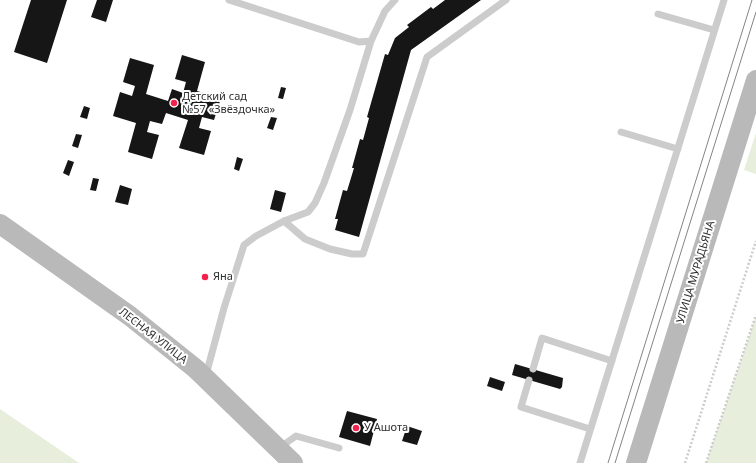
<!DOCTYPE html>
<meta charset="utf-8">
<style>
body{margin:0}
canvas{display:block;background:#fff}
</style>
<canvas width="756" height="463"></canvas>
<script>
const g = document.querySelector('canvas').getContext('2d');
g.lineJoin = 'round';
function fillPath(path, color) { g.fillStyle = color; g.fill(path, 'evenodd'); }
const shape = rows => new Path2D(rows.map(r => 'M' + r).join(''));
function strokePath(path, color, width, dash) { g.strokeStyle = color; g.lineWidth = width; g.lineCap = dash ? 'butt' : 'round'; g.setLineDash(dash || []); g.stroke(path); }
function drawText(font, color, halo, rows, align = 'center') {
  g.font = font + ' "Noto Sans",sans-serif'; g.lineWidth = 4; g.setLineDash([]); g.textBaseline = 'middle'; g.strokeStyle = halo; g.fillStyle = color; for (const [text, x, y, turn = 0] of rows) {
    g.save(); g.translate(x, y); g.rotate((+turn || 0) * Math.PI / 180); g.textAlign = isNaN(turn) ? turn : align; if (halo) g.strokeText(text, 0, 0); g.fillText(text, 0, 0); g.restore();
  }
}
const green = shape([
 [756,133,756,174,744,170],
 [756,317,756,463,706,463,754,322],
 [0,409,79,463,0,463]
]);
const building = shape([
 [31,0,67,0,47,63,14,52],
 [97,0,113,0,106,22,91,17],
 [445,0,481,0,411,50,359,237,335,230,338,219,335,219,343,190,347,191,354,168,352,168,360,139,363,140,369,118,367,117,385,54,388,55,395,38,409,27,407,25,431,7,433,9],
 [182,55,205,62,197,91,221,98,214,120,202,117,199,128,211,131,204,155,179,148,188,120,166,113,162,124,150,121,147,132,159,135,152,159,128,152,136,123,113,116,120,92,132,96,135,86,123,82,130,58,154,65,146,94,168,101,172,89,183,93,186,82,175,79],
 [281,87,286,88,283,99,278,98],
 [84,106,90,108,87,119,80,117],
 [271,117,277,118,273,130,267,128],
 [76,134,82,135,78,148,72,146],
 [237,157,243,159,239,171,234,169],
 [68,160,74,162,69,176,63,173],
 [93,178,99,179,96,191,90,190],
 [120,185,132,189,128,205,115,202],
 [275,190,286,193,281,212,270,209],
 [515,364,563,378,562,387,560,389,512,375],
 [490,377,505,382,502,391,487,386],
 [347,411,377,419,370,446,339,437],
 [407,426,422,431,417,445,402,441]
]);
const path = shape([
 [685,463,756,241],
 [706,463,756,315]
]);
const service = shape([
 [229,0,359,42,371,41],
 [658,14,714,30],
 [621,132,678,149],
 [284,221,305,239,330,249,352,254,363,254,427,57,506,0],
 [533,369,542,338,612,361],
 [206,375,224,308,244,245,256,236,284,221,308,212,315,203,324,183,350,110,371,41,385,11,395,0],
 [529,380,521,407,590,429],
 [279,448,296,436,339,448],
 [580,463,724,0]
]);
const secondary = shape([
 [0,224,130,316,196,369,293,463],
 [636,463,756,80]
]);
const tram = shape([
 [608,463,752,0],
 [615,463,756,12]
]);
const markers = [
 [174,103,4,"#f5224b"],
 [205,277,4,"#f5224b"],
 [356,428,4,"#f5224b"]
];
const poiNames = [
 ["Детский сад",182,97],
 ["№57 «Звёздочка»",182,110],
 ["Яна",213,277],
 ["У Ашота",364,428]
];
const streetNames = [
 ["УЛИЦА МУРАДЬЯНА",696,272,-73],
 ["ЛЕСНАЯ УЛИЦА",153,336,38]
];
fillPath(green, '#e7eedb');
fillPath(building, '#161616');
strokePath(path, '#ccc', 2.5, [2, 2]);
strokePath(service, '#ccc', 7);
strokePath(secondary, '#b9b9b9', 20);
strokePath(tram, '#848484', 1);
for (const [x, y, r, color] of markers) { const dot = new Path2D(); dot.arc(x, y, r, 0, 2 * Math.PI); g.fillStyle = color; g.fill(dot); strokePath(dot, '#fff', 1.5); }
drawText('11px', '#2f2f2f', '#fff', poiNames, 'left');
drawText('11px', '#2f2f2f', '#fff', streetNames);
</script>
